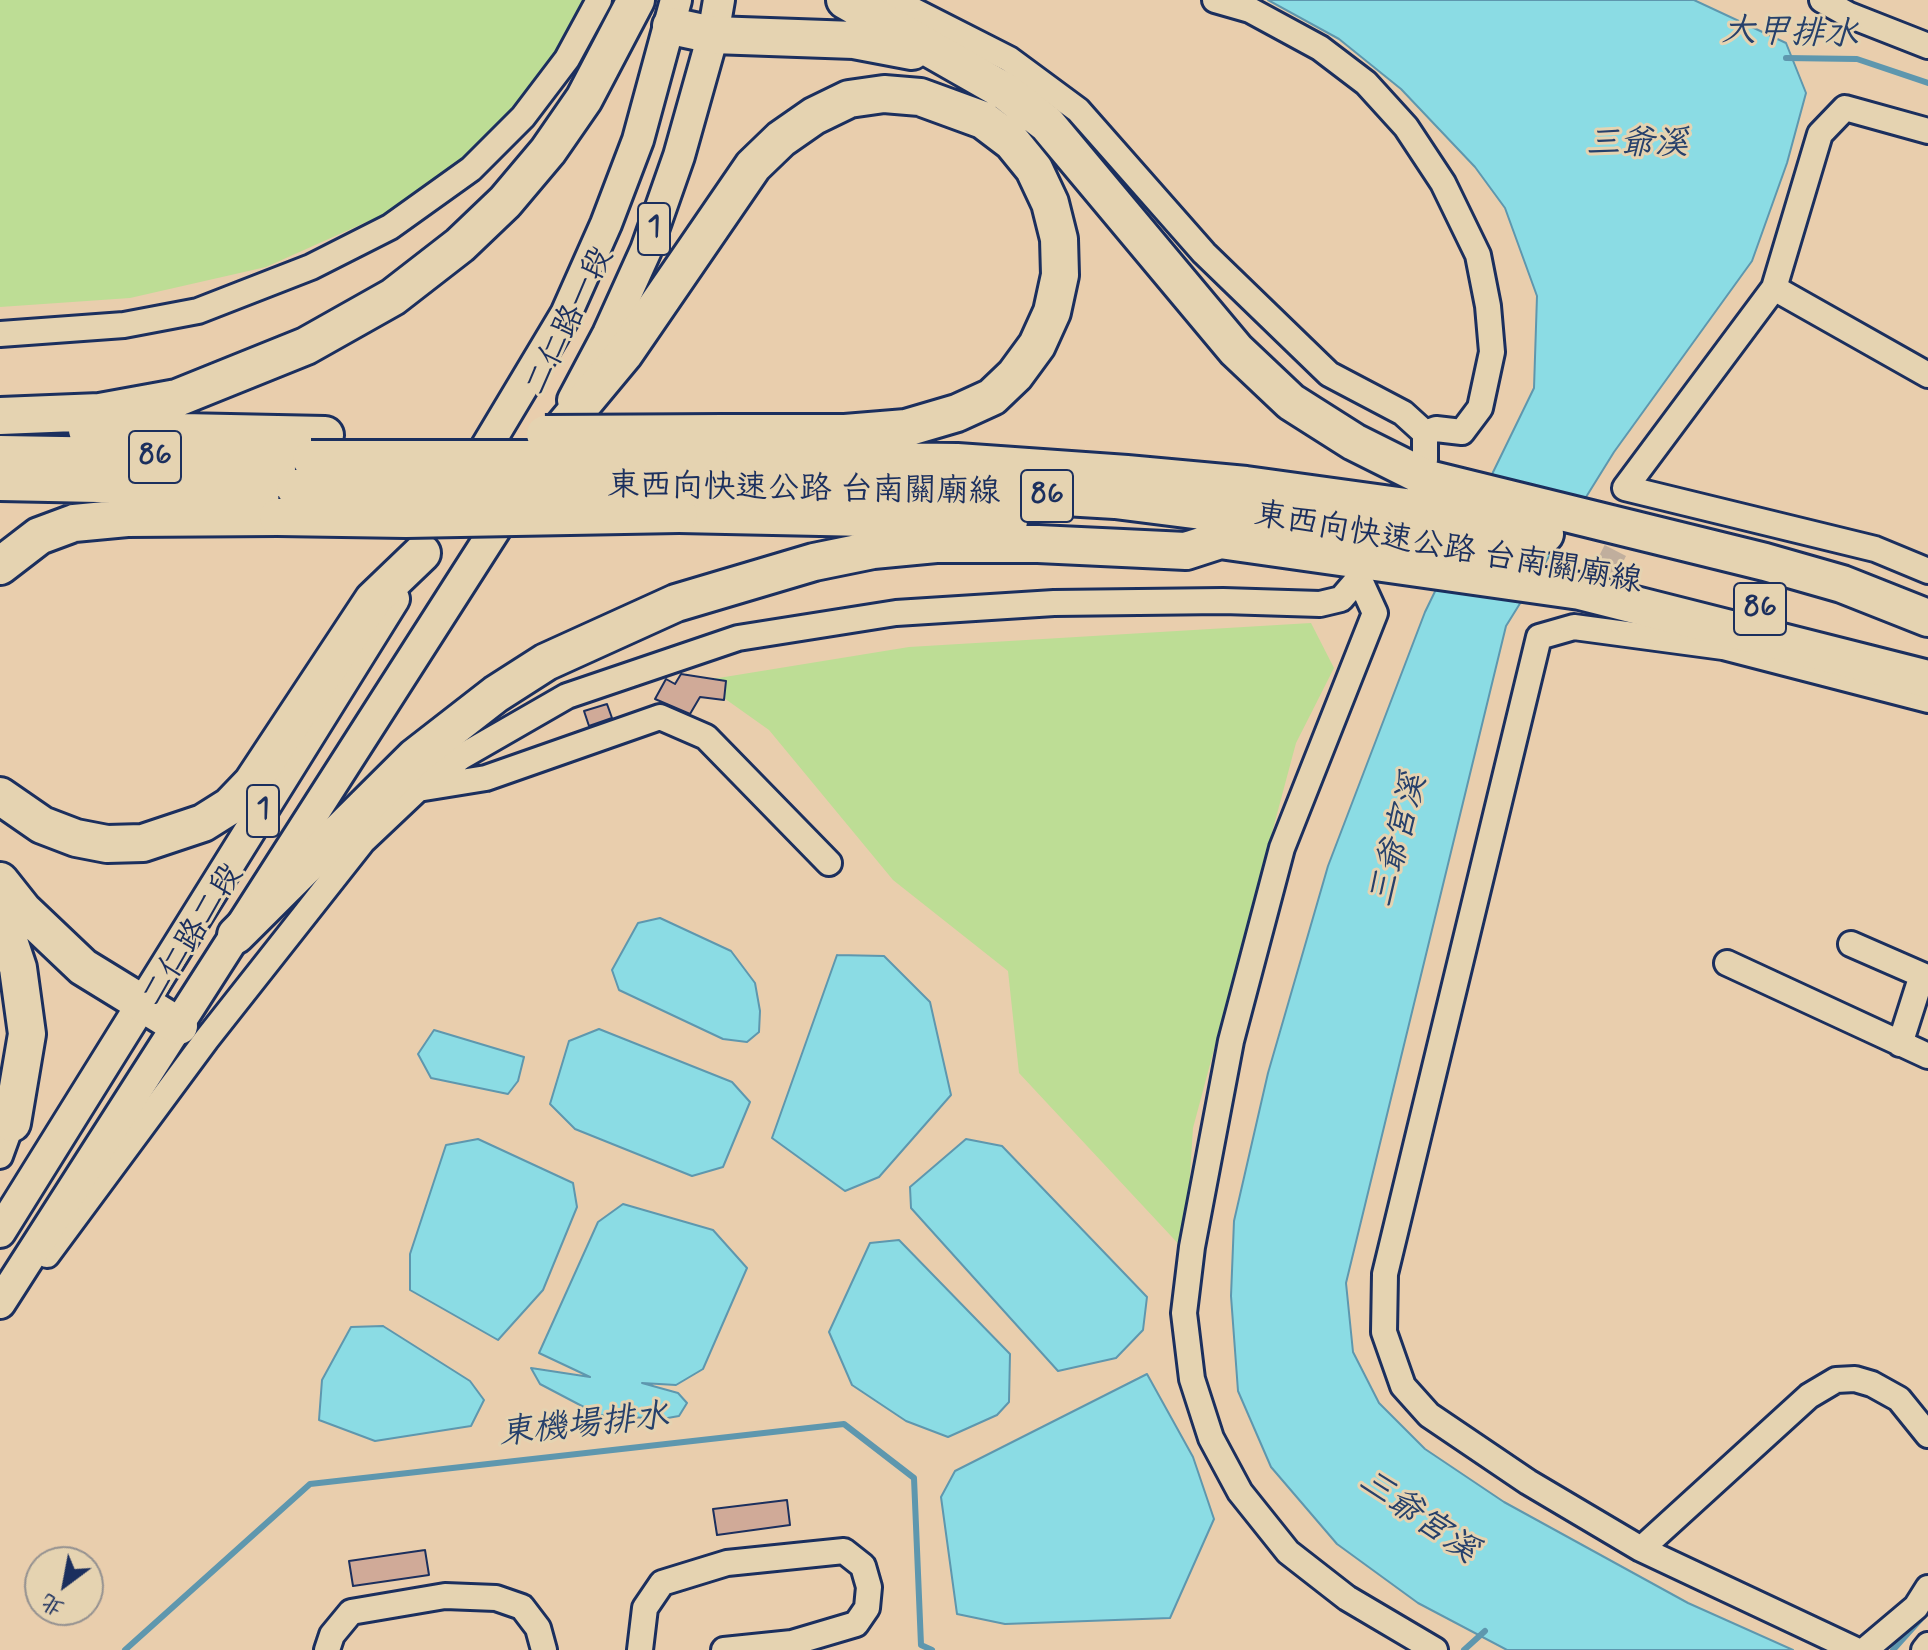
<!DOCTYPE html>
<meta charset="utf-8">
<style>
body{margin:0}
#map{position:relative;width:1928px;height:1650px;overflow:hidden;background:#e9cead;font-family:Mynerve,"LXGW WenKai TC",sans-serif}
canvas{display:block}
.north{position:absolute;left:24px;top:1546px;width:80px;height:80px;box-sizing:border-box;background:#e5d3b1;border:2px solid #949190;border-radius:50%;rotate:212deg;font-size:22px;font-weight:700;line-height:32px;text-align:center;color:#1b2f5e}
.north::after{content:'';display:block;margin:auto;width:28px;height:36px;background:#1b2f5e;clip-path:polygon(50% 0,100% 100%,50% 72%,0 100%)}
</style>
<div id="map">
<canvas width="1928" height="1650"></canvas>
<div class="north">北</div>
</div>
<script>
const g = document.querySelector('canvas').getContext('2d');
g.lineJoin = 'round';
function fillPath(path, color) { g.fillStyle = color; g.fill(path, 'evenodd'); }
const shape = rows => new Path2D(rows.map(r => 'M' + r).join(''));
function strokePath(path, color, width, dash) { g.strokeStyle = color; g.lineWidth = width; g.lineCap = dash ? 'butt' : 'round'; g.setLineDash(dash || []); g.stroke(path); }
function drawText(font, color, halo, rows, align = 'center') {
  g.font = font + ' Mynerve,"LXGW WenKai TC",sans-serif'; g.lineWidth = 6; g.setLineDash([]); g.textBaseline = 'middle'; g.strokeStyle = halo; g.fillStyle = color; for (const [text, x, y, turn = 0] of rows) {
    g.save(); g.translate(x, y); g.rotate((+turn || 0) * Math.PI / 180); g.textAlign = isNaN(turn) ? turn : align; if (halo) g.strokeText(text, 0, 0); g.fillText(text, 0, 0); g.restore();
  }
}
const green = shape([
 [0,0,585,0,586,2,568,38,522,101,463,164,400,207,266,267,130,298,0,307],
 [1311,623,1334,668,1296,743,1193,1128,1185,1251,1019,1073,1008,971,893,880,769,730,700,681,909,647]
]);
const water = shape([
 [1268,0,1694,0,1786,43,1806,93,1787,163,1752,261,1614,452,1506,626,1346,1283,1353,1352,1379,1403,1425,1449,1504,1502,1688,1603,1793,1650,1507,1650,1418,1603,1337,1544,1271,1467,1238,1391,1231,1296,1234,1221,1268,1073,1328,866,1425,612,1534,388,1537,296,1505,208,1475,167,1401,89,1339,39,1268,0],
 [660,918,731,951,755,983,760,1011,759,1032,747,1042,723,1039,619,990,612,970,638,923,660,918],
 [837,955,884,956,930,1002,951,1095,879,1177,845,1191,772,1138,837,955],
 [599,1029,732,1082,750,1102,723,1167,692,1176,575,1129,550,1104,569,1041,599,1029],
 [434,1030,524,1057,518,1081,508,1094,431,1078,418,1054,434,1030],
 [478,1139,573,1183,577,1207,543,1290,498,1340,410,1290,410,1254,446,1145,478,1139],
 [966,1139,1002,1146,1147,1297,1143,1330,1116,1358,1058,1371,911,1208,910,1187,966,1139],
 [623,1204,713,1230,747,1268,703,1369,676,1385,642,1383,678,1393,687,1403,679,1416,662,1419,599,1415,540,1384,531,1368,590,1377,539,1353,598,1222,623,1204],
 [899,1240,1010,1354,1009,1402,997,1415,948,1437,906,1421,852,1385,829,1332,870,1243,899,1240],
 [383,1326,470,1381,484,1400,471,1426,375,1441,319,1420,322,1380,351,1327,383,1326],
 [1147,1374,1193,1457,1214,1519,1170,1618,1005,1624,957,1614,941,1497,955,1471,1147,1374]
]);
const stream = shape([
 [1786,58,1857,59,1928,83],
 [125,1650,310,1484,844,1424,914,1478,921,1645,932,1650],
 [1464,1650,1485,1631],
 [1893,1650,1928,1611]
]);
const building = shape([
 [681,674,726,681,724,700,700,697,690,714,655,699,666,679,675,684,681,674],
 [607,704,612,718,589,726,584,711,607,704],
 [787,1500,790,1525,717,1535,713,1509,787,1500],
 [425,1550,429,1575,353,1586,349,1561,425,1550]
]);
const minorTunnel = shape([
 [1588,604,1632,518]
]);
const minor = shape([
 [893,0,1009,59,1078,110,1204,253,1329,374,1403,413,1425,433,1425,460],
 [1215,0,1250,10,1320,48,1366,83,1406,127,1443,183,1478,255,1488,306,1492,352,1480,408,1462,432,1436,429,1425,433],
 [1822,0,1849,15,1928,46],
 [1928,131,1845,108,1820,134,1774,288,1625,488,1875,549,1928,571],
 [1774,288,1928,375],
 [0,334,124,325,198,311,311,267,390,227,471,169,523,117,567,59,599,0],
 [424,788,486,778,660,717,706,737,829,863],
 [1851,944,1922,975,1900,1044],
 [1727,963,1928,1056],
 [0,1156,12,1123,13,1109],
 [47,1255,206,1040,363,841,418,789,461,757,567,696,738,638,896,613,1054,603,1223,601,1320,604,1341,599,1359,578,1375,613,1282,848,1231,1041,1192,1247,1184,1313,1192,1379,1211,1438,1240,1492,1288,1552,1347,1598,1435,1650],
 [1641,1549,1809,1396,1836,1380,1855,1379,1872,1384,1899,1399,1928,1435],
 [327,1650,332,1635,351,1612,445,1596,496,1598,522,1607,538,1628,544,1650],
 [640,1650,645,1608,662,1583,727,1563,844,1551,863,1566,869,1587,867,1608,856,1624,792,1643],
 [724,1650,792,1643,796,1650],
 [1856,1650,1641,1549,1528,1482,1429,1415,1403,1386,1384,1332,1385,1274,1539,637,1574,627,1723,647,1928,700],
 [1865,1650,1916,1607,1928,1588],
 [1924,1650,1928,1645]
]);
const major = shape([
 [573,400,608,334,646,250,679,156,713,35,719,0],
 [469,476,566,314,606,224,638,140,676,0],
 [0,1232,394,599],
 [0,1303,512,503]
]);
const highway = shape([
 [845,0,1006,92,1047,124,1236,350,1291,402,1354,442,1428,479,1765,562,1842,584,1928,618],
 [671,26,713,35,854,40,912,51],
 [0,416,100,412,177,398,306,346,393,297,460,245,505,202,548,151,584,99,636,0],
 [87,430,325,435],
 [550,443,624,354,753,166,781,139,814,116,849,99,884,94,920,97,983,120,1012,142,1034,169,1050,203,1059,239,1060,275,1052,312,1037,345,1015,375,992,397,957,413,906,428,845,433,723,433],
 [0,454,305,459],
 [709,459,957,462,1127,474,1246,485,1413,508,1545,534],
 [0,482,295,488],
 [694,487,930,489,1115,500,1398,536,1523,561],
 [679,514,1009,521],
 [0,566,39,536,74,523,127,518,278,517],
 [0,796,42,825,76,838,107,844,143,843,203,823,230,806,252,783,373,600,422,553],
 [0,881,23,910,83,967,179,1026],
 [0,914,18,968,27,1034,12,1123],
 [236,935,415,757,496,694,546,662,676,603,814,562,873,550,936,544,1038,544,1186,551,1220,540,1580,591,1928,679]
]);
const highwayBridge = shape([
 [545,434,723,433],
 [311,459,709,459],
 [295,488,694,487],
 [278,517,406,519,679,514]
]);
const shields = [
 [654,229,32],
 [155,457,52],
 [1047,496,52],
 [1760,609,52],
 [263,811,32]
];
const shieldNames = [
 ["1",654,229],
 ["86",155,457],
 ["86",1047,496],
 ["86",1760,609],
 ["1",263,811]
];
const streetNames = [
 ["二仁路一段",571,322,-64],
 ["東西向快速公路 台南關廟線",804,491,1],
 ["東西向快速公路 台南關廟線",1448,550,10],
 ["二仁路二段",194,936,-58]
];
const waterNames = [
 ["大甲排水",1790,35,2],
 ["三爺溪",1637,146],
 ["三爺宮溪",1400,841,-75],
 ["東機場排水",584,1427,-6],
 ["三爺宮溪",1417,1518,35]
];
fillPath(green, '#bddd95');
fillPath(water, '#8bdce4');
strokePath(water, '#5e97ae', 2);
strokePath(stream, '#5e97ae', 6);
fillPath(building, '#d0aa98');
strokePath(building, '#1b2f5e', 2);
strokePath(minorTunnel, '#c0ae9d', 24, [24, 12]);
strokePath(minor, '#1b2f5e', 30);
strokePath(major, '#1b2f5e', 36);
strokePath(highway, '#1b2f5e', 42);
strokePath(minor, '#e5d3b1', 24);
strokePath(major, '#e5d3b1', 30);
strokePath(highway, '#e5d3b1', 36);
strokePath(highwayBridge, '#1b2f5e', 42, []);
strokePath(highwayBridge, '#e5d3b1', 36);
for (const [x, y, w] of shields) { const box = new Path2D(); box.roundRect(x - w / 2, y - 26, w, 52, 6); g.fillStyle = '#e5d3b1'; g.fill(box); strokePath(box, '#1b2f5e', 2); }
drawText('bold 30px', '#1b2f5e', null, shieldNames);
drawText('32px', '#1b2f5e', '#e5d3b1', streetNames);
drawText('italic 34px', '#26406b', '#e5d3b1', waterNames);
</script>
